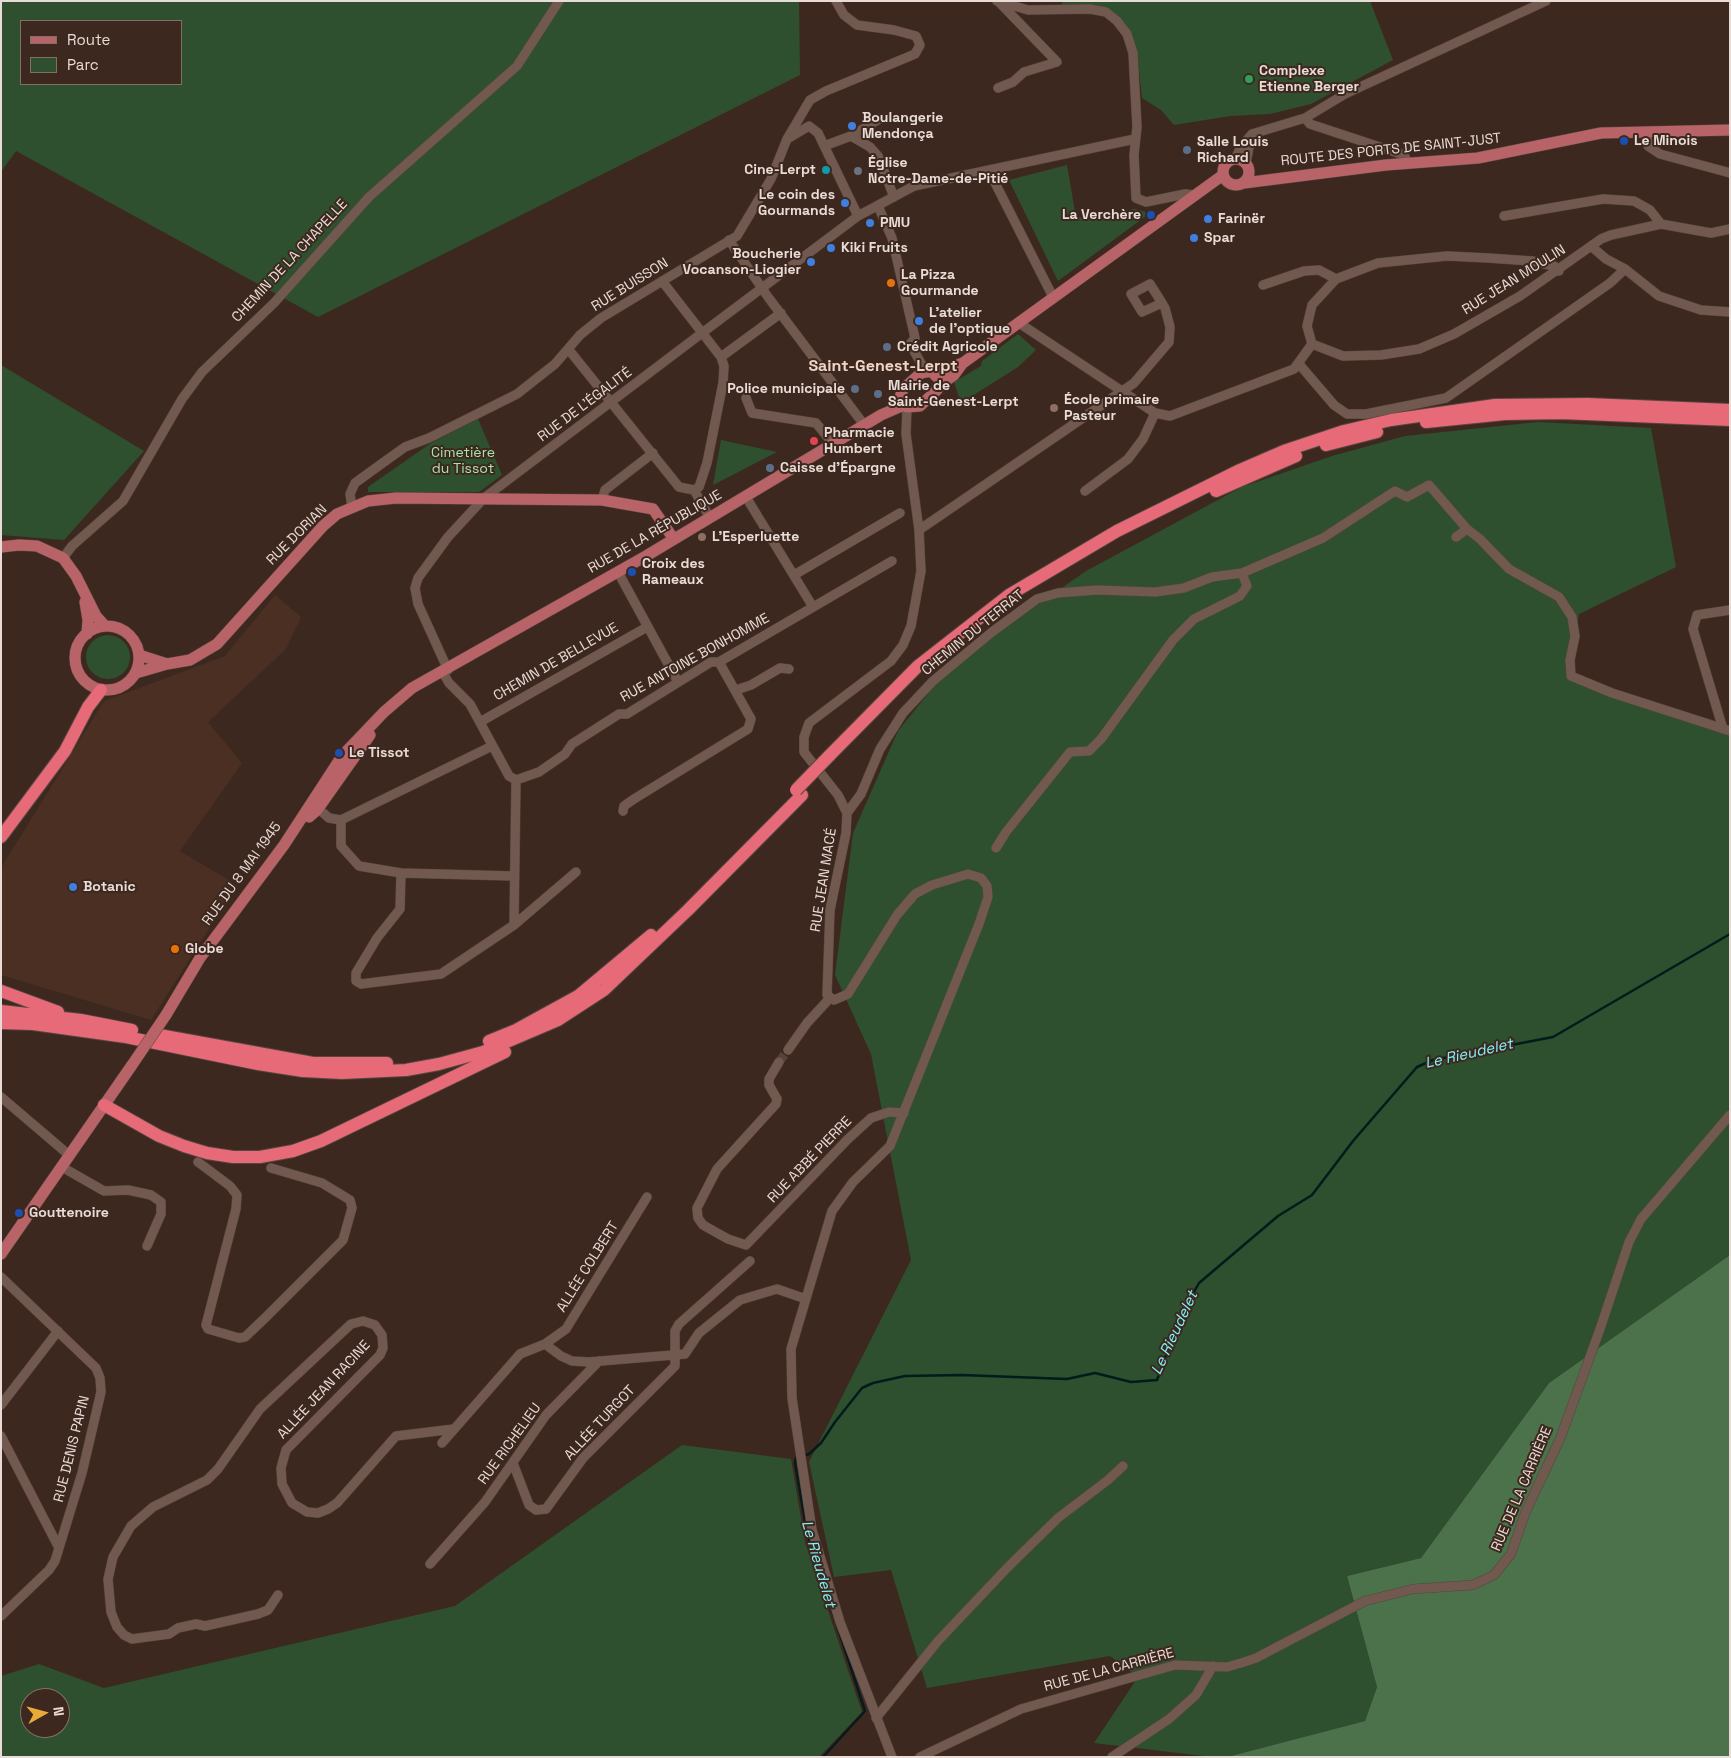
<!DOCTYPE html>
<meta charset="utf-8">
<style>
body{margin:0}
#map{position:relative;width:1731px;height:1758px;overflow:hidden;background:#3d281f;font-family:"Space Grotesk",sans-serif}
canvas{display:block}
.frame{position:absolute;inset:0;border:2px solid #e9dbd5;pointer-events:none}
.legend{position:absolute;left:20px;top:20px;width:162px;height:65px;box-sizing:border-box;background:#3d281f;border:1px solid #827068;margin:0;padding:6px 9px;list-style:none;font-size:15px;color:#e9dbd5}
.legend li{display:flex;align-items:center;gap:10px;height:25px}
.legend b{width:25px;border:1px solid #827068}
.north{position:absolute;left:20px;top:1688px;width:50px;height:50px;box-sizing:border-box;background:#3d281f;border:1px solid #827068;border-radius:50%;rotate:83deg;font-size:14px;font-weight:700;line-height:20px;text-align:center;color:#e9dbd5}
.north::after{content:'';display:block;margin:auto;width:18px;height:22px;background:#e9ab38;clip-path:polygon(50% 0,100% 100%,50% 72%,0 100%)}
</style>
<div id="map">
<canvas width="1731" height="1758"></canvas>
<div class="frame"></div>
<ul class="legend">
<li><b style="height:6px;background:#b76368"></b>Route</li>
<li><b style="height:14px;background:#2e502f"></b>Parc</li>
</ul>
<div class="north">N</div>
</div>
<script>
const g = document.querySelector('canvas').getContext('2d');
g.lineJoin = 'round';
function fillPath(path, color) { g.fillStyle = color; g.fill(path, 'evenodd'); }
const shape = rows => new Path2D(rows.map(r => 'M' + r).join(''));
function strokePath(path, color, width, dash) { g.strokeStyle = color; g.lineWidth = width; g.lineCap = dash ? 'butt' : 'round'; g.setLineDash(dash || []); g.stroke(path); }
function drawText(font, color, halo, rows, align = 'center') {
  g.font = font + ' "Space Grotesk",sans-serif'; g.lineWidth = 4; g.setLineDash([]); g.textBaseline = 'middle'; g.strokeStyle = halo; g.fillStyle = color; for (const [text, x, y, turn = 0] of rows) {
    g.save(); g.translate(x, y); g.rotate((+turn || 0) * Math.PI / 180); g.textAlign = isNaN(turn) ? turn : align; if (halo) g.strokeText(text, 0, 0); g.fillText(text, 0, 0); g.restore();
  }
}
const built = shape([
 [275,595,301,617,286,649,208,722,242,763,180,851,237,885,151,1020,1,975,1,868,104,701,225,656]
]);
const green = shape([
 [1,1,799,1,800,75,318,317,16,151,1,172],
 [21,21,181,21,181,84,21,84],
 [1063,1,1370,1,1393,60,1311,104,1270,114,1230,116,1174,125,1161,110,1142,98,1137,52,1120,18,1061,6],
 [1067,165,1076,218,1135,209,1150,213,1058,281,1009,180],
 [1018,334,1036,350,1018,367,961,403,954,382,981,366,982,361],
 [1,365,144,451,64,540,1,535],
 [478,419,502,475,479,492,368,492,368,487,431,443],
 [1538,422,1651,428,1676,567,1579,614,1568,676,1730,731,1730,1255,1549,1383,1421,1558,1347,1576,1377,1687,1365,1721,1227,1757,1212,1757,1094,1743,1138,1677,1110,1656,927,1688,891,1570,834,1577,809,1462,911,1260,871,1054,835,975,853,833,898,731,935,685,1003,629,1086,571,1242,487,1332,456,1405,436],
 [721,440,777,452,713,485],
 '86 657a22 22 0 1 1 44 0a22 22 0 1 1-44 0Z',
 [682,1445,791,1459,805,1542,862,1712,819,1757,1,1757,1,1676,39,1664,104,1688,455,1606],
 [30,1698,60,1698,60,1728,30,1728]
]);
const forest = shape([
 [1730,1255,1730,1757,1227,1757,1365,1721,1377,1687,1347,1576,1421,1558,1549,1383]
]);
const stream = shape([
 [823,1757,865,1711,807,1533,795,1463,796,1458,809,1454,821,1443,835,1422,862,1388,873,1383,905,1376,962,1375,1067,1379,1095,1373,1131,1382,1157,1380,1181,1315,1199,1283,1278,1216,1312,1195,1353,1141,1417,1067,1433,1060,1553,1037,1730,934]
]);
const minorTunnel = shape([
 [779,1062,788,1050]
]);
const minor = shape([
 [997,1,1028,10,1090,9,1106,12,1117,21,1127,34,1133,53,1137,127,1134,155,1136,198,1146,202,1185,194,1195,195],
 [998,88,1013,82,1024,72,1057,62,999,2],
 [1305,118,1310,124,1404,155,1408,163],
 [1647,132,1648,146,1660,154,1730,173],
 [851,136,870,147,878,156,894,197],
 [789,138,809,126,818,133,858,216],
 [824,146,851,136,881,118],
 [1235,159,1241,147,1252,134,1305,118,1345,94,1546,1],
 [1246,163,1251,137],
 [989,171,1053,297],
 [878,206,892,238,915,338,910,344,926,372],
 [1504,216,1603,199,1634,201,1650,210,1661,224],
 [729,240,768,297,865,426],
 [1591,246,1606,259,1625,269,1659,296,1701,310,1730,312],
 [662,281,721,357,781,313],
 [1263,285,1304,271,1319,270,1336,279],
 [1019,323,1155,413,1170,416,1294,369,1312,344],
 [706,330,858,216,914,186,1135,139],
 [1312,344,1343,356,1381,355,1419,349,1454,334,1520,296,1601,239,1611,235,1661,224,1711,233,1730,229],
 [1312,344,1307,326,1312,305,1336,279,1378,263,1447,256,1488,258,1532,261,1554,266,1559,271],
 [569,350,679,487,694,490],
 [1299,364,1334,405,1347,414,1366,414,1446,398,1610,283,1625,269],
 [746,398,752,413,816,423,834,445],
 [1085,491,1128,459,1143,439,1155,413],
 [746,497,813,607],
 [602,500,605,490,653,453],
 [352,507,350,494,355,483,384,462,405,447,429,438,517,394,555,364,580,335,601,318,737,236,771,179,787,139,810,100,826,91,915,54,920,45,916,36,894,30,857,25,844,15,836,1],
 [710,518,694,490,699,487,707,463,723,383,724,366,721,357],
 [919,530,1134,383,1169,342,1170,327,1165,308,1162,303,1150,284,1131,294,1142,312,1162,303],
 [1456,537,1467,529,1480,539,1509,569,1559,597,1572,617,1575,636,1570,660,1571,676,1612,693,1730,731],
 [63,558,72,546,123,501,182,399,202,372,274,303,369,197,517,66,559,1],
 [618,572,678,682],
 [794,575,900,513],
 [448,670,418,604,415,588,418,578,448,537,484,498,702,333],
 [443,673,449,683,470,704,509,776,516,780,514,925],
 [736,690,751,685,780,668,789,669],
 [480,722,647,627],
 [1723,729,1693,629,1697,615,1730,610],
 [516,780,539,772,565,754,572,744,619,714,627,714,711,662,719,662,892,561],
 [314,805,329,818,341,820,341,846,359,866,401,873,513,876],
 [623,811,624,806,634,799,748,729,751,719,719,662],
 [847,813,861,794,880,749,903,713,933,681,992,632,1037,599,1058,593,1097,590,1155,592,1184,588,1212,577,1242,573,1323,538,1395,491,1407,497,1429,485,1467,529],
 [341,820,492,746],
 [996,848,1006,832,1070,752,1089,751,1101,739,1173,640,1194,619,1240,596,1247,586,1242,573],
 [401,873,400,909,377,938,356,973,356,981,361,984,441,974,514,925,576,872],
 [788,1050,807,1023,830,998],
 [779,1062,769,1079,769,1085,777,1099,776,1104,717,1169,697,1208,698,1218,703,1225,728,1239,746,1245,848,1139,871,1118,889,1112,904,1113],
 [1,1097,69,1155],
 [198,1162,230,1186,237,1195,236,1209,206,1325,208,1329,239,1338,245,1337,264,1319,343,1240,352,1208,350,1200,322,1183,271,1168],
 [62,1167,104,1191,128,1190,151,1195,161,1202,161,1214,147,1246],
 [1,1277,96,1368,100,1378,101,1392,82,1473,55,1561,49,1570,1,1616],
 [545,1344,561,1356,572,1361,589,1362,685,1354,699,1333,740,1300,777,1289,806,1299],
 [1,1405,58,1331],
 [1,1436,59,1548],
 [442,1443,520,1354,545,1344,566,1329,647,1197],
 [513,1463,529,1505,536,1510,546,1509,583,1458,675,1366,675,1331,679,1324,750,1261],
 [430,1564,485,1502,546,1415,599,1361],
 [278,1595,268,1610,258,1614,205,1626,196,1624,178,1628,169,1634,132,1639,124,1635,117,1627,111,1612,108,1579,113,1557,131,1526,153,1507,207,1480,218,1469,260,1409,351,1324,363,1321,375,1325,382,1335,383,1348,380,1355,286,1450,281,1468,282,1484,292,1503,307,1512,318,1513,328,1509,337,1503,396,1436,454,1429],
 [876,1718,938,1641,1008,1567,1058,1518,1108,1480,1123,1466],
 [892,1757,840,1622,812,1530,792,1398,791,1349,832,1211,853,1182,890,1146,979,924,988,897,987,886,981,878,968,874,932,885,915,894,897,915,848,994,834,1000,827,995,830,910,846,833,847,813,838,795,804,752,804,737,809,723,891,661,903,645,911,626,921,571,919,530,906,434,907,407],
 [920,1757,1021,1709,1175,1665,1227,1667,1241,1663,1256,1658,1365,1601,1413,1589,1473,1585,1494,1575,1511,1554,1526,1511,1560,1439,1600,1329,1629,1242,1641,1219,1730,1115],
 [1112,1757,1169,1719,1196,1695,1213,1666]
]);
const major = shape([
 '1223 172a13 13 0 1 1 26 0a13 13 0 1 1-26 0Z',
 [1244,183,1386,165,1478,158,1601,133,1730,130],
 [931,371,939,379,940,385,937,390,920,406,907,407,900,397,903,389,921,373,931,371],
 [935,373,963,363,1223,175],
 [940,385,954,375,962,364],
 [1,547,19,545,37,546,63,558,76,576,96,616,104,625],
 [85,602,88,620,87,634],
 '75 658a32 32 0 1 1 64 0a32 32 0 1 1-64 0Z',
 [139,655,167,664],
 [136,673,167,664,190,660,217,644,323,526,337,514,368,501,396,498,602,500,653,509,673,538],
 [309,817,317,810,370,735],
 [166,1015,200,958,284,845,342,756,384,712,412,688,646,556,881,415,904,405],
 [1,1254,132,1065]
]);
const highway = shape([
 [1426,422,1505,414,1561,413,1730,420],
 [1326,445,1377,432],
 [1216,491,1296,456],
 [830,755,918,666,1009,595,1117,531,1240,470,1284,451,1344,431,1391,420,1495,405,1588,404,1730,410],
 [1,837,65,751,88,707,101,690],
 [1,991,58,1012],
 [1,1011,81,1020,132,1030],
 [1,1023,33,1024,126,1037,258,1064,303,1071,342,1073,406,1070,439,1064,483,1052,558,1020,604,990,688,910,802,795],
 [159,1035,313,1063,387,1063],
 [489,1041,516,1030,578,996,651,935],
 [104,1105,159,1136,184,1146,207,1153,233,1157,260,1157,293,1151,321,1141,505,1052]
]);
const majorBridge = shape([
 [132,1065,166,1015]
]);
const highwayBridge = shape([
 [796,790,830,755]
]);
const markers = [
 [1249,79,5,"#2e9e5b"],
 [852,126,5,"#3f7fe0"],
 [1624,141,5,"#1a4fb4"],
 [1187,150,5,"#5c6f8a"],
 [826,170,5,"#0f9aa8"],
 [858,171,5,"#6b7280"],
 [845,203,5,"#3f7fe0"],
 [1151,215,5,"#1a4fb4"],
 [1208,219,5,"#3f7fe0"],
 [870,223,5,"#3f7fe0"],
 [1194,238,5,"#3f7fe0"],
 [831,248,5,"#3f7fe0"],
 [811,262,5,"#3f7fe0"],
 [891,283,5,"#e8710a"],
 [919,321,5,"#3f7fe0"],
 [887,347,5,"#5c6f8a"],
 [855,389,5,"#5c6f8a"],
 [878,394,5,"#5c6f8a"],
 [1054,408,5,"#8d6e63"],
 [814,441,5,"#e0444e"],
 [770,468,5,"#5c6f8a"],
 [702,537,5,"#8d6e63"],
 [632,572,5,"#1a4fb4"],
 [339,753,5,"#1a4fb4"],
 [73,887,5,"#3f7fe0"],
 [175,949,5,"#e8710a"],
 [19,1213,5,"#1a4fb4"]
];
const poiNames = [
 ["Complexe",1259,71],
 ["Etienne Berger",1259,87],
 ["Boulangerie",862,118],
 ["Mendonça",862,134],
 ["Le Minois",1634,141],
 ["Salle Louis",1197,142],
 ["Richard",1197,158],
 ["Église",868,163],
 ["Notre-Dame-de-Pitié",868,179],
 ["Cine-Lerpt",816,170,"right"],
 ["Le coin des",835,195,"right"],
 ["Gourmands",835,211,"right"],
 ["La Verchère",1141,215,"right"],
 ["Farinër",1218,219],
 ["PMU",880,223],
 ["Spar",1204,238],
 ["Kiki Fruits",841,248],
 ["Boucherie",801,254,"right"],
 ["Vocanson-Liogier",801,270,"right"],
 ["La Pizza",901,275],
 ["Gourmande",901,291],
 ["L'atelier",929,313],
 ["de l'optique",929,329],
 ["Crédit Agricole",897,347],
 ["Mairie de",888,386],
 ["Saint-Genest-Lerpt",888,402],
 ["Police municipale",845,389,"right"],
 ["École primaire",1064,400],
 ["Pasteur",1064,416],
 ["Pharmacie",824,433],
 ["Humbert",824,449],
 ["Caisse d'Épargne",780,468],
 ["L’Esperluette",712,537],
 ["Croix des",642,564],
 ["Rameaux",642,580],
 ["Le Tissot",349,753],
 ["Botanic",83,887],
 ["Globe",185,949],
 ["Gouttenoire",29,1213]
];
const streetNames = [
 ["ROUTE DES PORTS DE SAINT-JUST",1391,150,-6],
 ["CHEMIN DE LA CHAPELLE",290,261,-47],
 ["RUE JEAN MOULIN",1514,280,-32],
 ["RUE BUISSON",630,285,-32],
 ["RUE DE L'ÉGALITÉ",585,405,-37],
 ["RUE DE LA RÉPUBLIQUE",655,532,-30],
 ["RUE DORIAN",297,535,-45],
 ["CHEMIN DU TERRAT",973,633,-39],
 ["RUE ANTOINE BONHOMME",695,658,-29],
 ["CHEMIN DE BELLEVUE",556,662,-30],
 ["RUE DU 8 MAI 1945",242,874,-54],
 ["RUE JEAN MACÉ",824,880,-81],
 ["RUE ABBÉ PIERRE",810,1160,-46],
 ["ALLÉE COLBERT",588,1267,-58],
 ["ALLÉE JEAN RACINE",324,1390,-47],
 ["ALLÉE TURGOT",600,1423,-47],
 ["RUE RICHELIEU",510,1444,-54],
 ["RUE DENIS PAPIN",72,1449,-76],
 ["RUE DE LA CARRIÈRE",1522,1489,-67],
 ["RUE DE LA CARRIÈRE",1109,1670,-15]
];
const parkNames = [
 ["Cimetière",463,453],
 ["du Tissot",463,469]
];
const waterNames = [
 ["Le Rieudelet",1469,1054,-13],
 ["Le Rieudelet",1175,1333,-65],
 ["Le Rieudelet",818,1564,74]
];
const quarterNames = [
 ["Saint-Genest-Lerpt",883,367]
];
fillPath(built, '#4a2f22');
fillPath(green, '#2e502f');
fillPath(forest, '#4b724b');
strokePath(stream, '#041b1c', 2.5);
strokePath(minorTunnel, '#57433a', 9, [9, 4.5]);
strokePath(minor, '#56463d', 10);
strokePath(major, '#56463d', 12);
strokePath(highway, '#56463d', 14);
strokePath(minor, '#71594f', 9);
strokePath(major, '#b76368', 11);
strokePath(highway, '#e66a78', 12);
strokePath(majorBridge, '#56463d', 12, []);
strokePath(highwayBridge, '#56463d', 14, []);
strokePath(majorBridge, '#b76368', 11);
strokePath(highwayBridge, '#e66a78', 12);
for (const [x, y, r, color] of markers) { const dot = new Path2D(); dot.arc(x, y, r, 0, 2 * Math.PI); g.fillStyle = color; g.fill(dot); strokePath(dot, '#3d281f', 2); }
drawText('bold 14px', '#e9dbd5', '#3d281f', poiNames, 'left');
drawText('14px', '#e9dbd5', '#3d281f', streetNames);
drawText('14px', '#a7e4a7', '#3d281f', parkNames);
drawText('italic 15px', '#80f3f8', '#3d281f', waterNames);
drawText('bold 16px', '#f1d5c8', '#3d281f', quarterNames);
</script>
